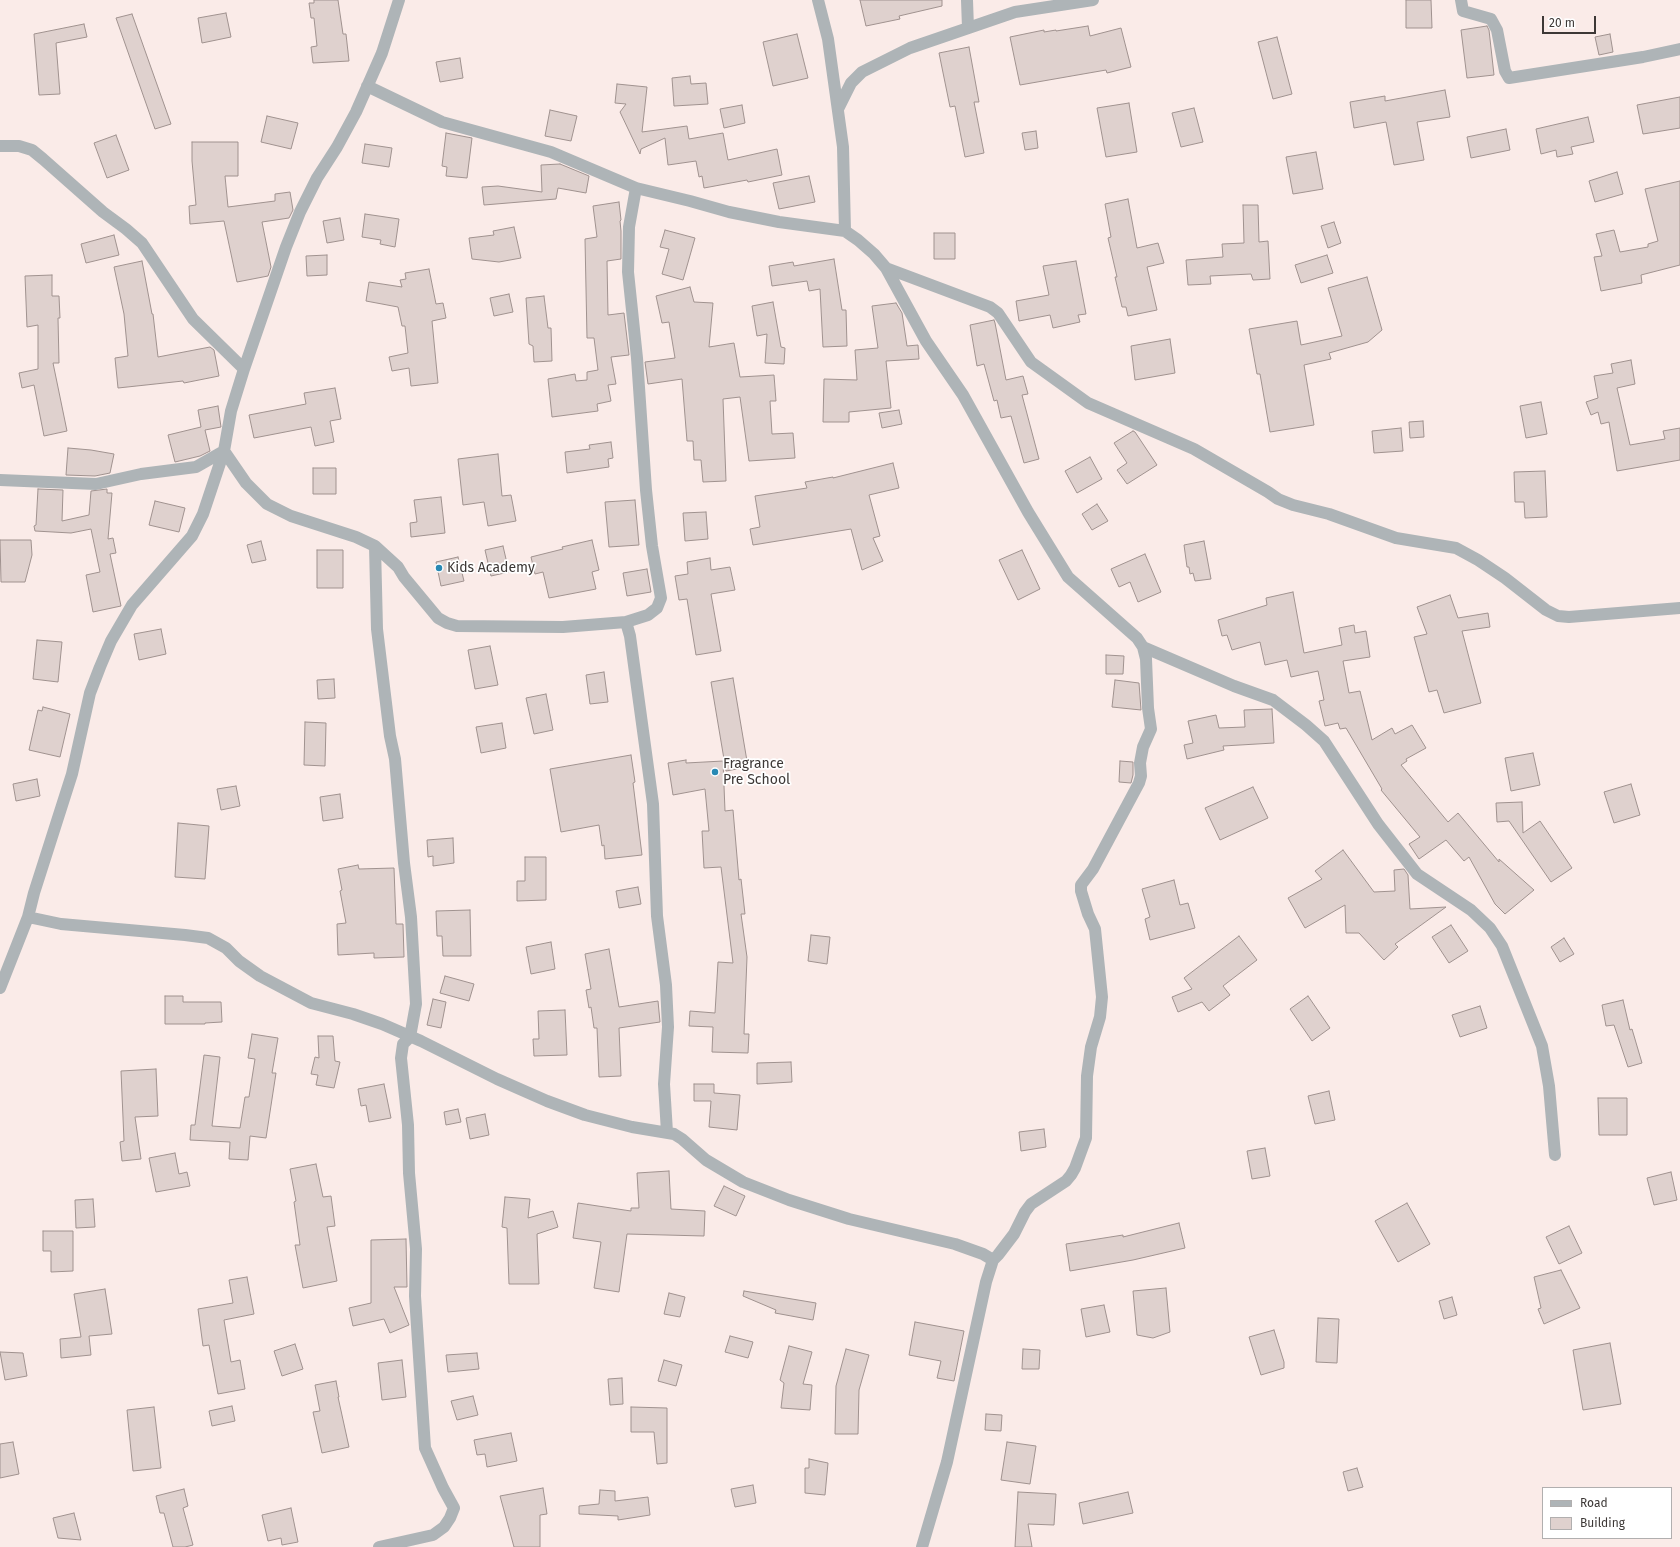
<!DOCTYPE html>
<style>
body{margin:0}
#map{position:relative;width:1680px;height:1547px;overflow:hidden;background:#faebe8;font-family:"Fira Sans",sans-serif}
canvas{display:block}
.legend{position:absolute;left:1542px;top:1487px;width:130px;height:52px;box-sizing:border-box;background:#fff;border:1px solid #b1afaf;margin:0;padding:5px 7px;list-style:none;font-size:12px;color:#3d3836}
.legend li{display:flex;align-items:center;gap:8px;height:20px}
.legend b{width:20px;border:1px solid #b1afaf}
.scale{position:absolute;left:1542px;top:16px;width:54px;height:18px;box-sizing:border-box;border:2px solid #3d3836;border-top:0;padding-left:5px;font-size:12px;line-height:14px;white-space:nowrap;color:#3d3836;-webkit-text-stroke:3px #fff;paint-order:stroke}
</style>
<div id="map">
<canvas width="1680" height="1547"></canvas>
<ul class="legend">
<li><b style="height:5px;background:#aeb4b7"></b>Road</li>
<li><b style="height:11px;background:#dfd1ce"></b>Building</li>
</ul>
<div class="scale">20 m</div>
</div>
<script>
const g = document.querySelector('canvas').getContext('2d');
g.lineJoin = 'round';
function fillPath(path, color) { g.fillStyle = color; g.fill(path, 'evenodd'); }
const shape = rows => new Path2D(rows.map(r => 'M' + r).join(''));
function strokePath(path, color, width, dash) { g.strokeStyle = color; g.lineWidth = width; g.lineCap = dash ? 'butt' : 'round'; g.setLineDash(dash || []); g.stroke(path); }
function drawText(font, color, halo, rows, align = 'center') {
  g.font = font + ' "Fira Sans",sans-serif'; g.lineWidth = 3.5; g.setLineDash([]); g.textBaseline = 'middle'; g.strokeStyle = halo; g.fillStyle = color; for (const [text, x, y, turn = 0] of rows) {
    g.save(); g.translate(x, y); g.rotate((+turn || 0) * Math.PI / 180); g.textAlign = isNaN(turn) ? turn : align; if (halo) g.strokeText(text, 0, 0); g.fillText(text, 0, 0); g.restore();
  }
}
const building = shape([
 [314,0,338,0,343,34,346,34,349,61,313,63,311,47,317,46,314,18,311,18,309,3,314,3,314,0],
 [860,0,942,0,942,6,899,16,900,19,866,26,860,0],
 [1406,0,1431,0,1432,28,1406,28,1406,0],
 [226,13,231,37,202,43,198,18,226,13],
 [132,14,171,124,155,129,116,18,132,14],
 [84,24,87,37,56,43,60,94,39,95,34,34,84,24],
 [1088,26,1090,36,1121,28,1131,67,1107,73,1106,70,1020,85,1010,37,1044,30,1044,32,1056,30,1056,31,1088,26],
 [1487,26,1489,30,1494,75,1467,78,1461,30,1487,26],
 [797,34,808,78,773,86,763,42,797,34],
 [1610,34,1613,52,1599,55,1595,37,1610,34],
 [1277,37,1292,94,1273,99,1258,42,1277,37],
 [969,47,979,102,974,102,984,153,965,157,955,106,950,107,939,53,969,47],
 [460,58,463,78,440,82,436,62,460,58],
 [690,76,691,84,706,83,708,104,674,106,672,78,690,76],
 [617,84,647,87,642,132,687,126,689,139,723,133,728,160,777,149,782,175,748,182,747,180,704,188,702,176,699,177,696,161,668,165,665,138,641,149,640,154,620,112,626,104,615,103,617,84],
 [1445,90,1450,117,1417,122,1424,160,1394,165,1386,122,1354,128,1350,102,1385,96,1385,101,1445,90],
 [1680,97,1680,128,1643,134,1637,105,1680,97],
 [1129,103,1137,152,1106,157,1097,108,1129,103],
 [742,105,745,123,724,128,720,109,742,105],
 [1194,108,1203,142,1181,147,1172,113,1194,108],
 [550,110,577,116,571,141,545,136,550,110],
 [267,116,298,123,291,149,261,142,267,116],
 [1588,117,1594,142,1571,147,1573,154,1557,157,1556,150,1541,154,1536,129,1588,117],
 [1506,129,1510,150,1471,158,1467,137,1506,129],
 [1036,131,1038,148,1025,150,1022,133,1036,131],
 [446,133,472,138,467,178,446,176,447,167,442,166,446,133],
 [116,135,129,170,107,178,94,143,116,135],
 [192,142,238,142,238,176,225,176,228,207,275,201,275,194,290,192,293,210,289,218,262,222,271,267,268,276,237,282,224,221,190,224,189,206,196,205,192,161,192,142],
 [365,144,392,148,389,167,362,163,365,144],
 [1316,152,1323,189,1293,194,1286,157,1316,152],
 [560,164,589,176,586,193,558,188,556,199,484,205,482,187,498,186,542,192,541,165,560,164],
 [1617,172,1623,194,1595,202,1589,181,1617,172],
 [809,176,815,202,779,209,773,183,809,176],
 [1680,181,1680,265,1641,275,1642,283,1601,291,1594,257,1602,256,1596,234,1614,230,1620,252,1648,247,1648,244,1658,241,1645,189,1680,181],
 [1128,199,1137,248,1158,243,1164,263,1147,267,1157,310,1128,316,1126,307,1122,307,1115,277,1117,277,1108,238,1111,237,1105,204,1128,199],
 [619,202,621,220,620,221,621,231,621,259,607,261,608,315,624,313,629,355,611,357,616,384,608,385,611,401,597,404,598,411,552,417,548,379,575,374,576,381,587,380,587,372,598,370,594,338,587,338,585,239,597,237,593,206,619,202],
 [1243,205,1258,205,1259,242,1268,241,1270,279,1253,280,1251,274,1210,276,1211,284,1188,285,1186,260,1223,257,1222,244,1244,243,1243,205],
 [365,214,399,219,395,247,380,244,381,240,362,237,365,214],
 [340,218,344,240,327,243,323,221,340,218],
 [1334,222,1341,243,1328,248,1321,226,1334,222],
 [514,227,521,258,499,262,472,259,469,238,494,235,493,231,514,227],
 [665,230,695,238,683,280,662,274,669,249,660,247,665,230],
 [934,233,955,233,955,259,934,259,934,233],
 [114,235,119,255,86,263,81,244,114,235],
 [327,255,327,275,307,276,306,256,327,255],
 [1327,255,1333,273,1301,283,1295,265,1327,255],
 [834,259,842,310,846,310,847,346,823,347,820,289,809,291,807,281,772,286,769,266,793,262,794,266,834,259],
 [142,261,152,314,153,314,158,357,210,347,214,350,219,376,184,383,183,381,118,388,115,358,128,356,124,314,114,267,142,261],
 [1076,261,1086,314,1078,315,1080,322,1053,328,1050,315,1019,321,1016,301,1049,295,1043,266,1076,261],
 [429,269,436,304,443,303,446,318,432,321,438,383,411,386,409,368,392,371,389,357,408,353,405,326,402,326,398,307,366,301,369,282,402,287,400,280,406,279,405,273,429,269],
 [52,275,52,296,59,296,60,318,58,318,59,363,53,363,67,431,44,436,34,385,22,388,19,373,38,369,38,325,27,327,25,276,52,275],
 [1367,277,1382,330,1368,342,1329,353,1331,359,1304,365,1314,425,1270,432,1260,374,1257,374,1249,329,1297,321,1301,345,1342,336,1328,288,1367,277],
 [690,287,694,302,713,303,709,347,734,343,740,377,774,375,776,401,770,401,772,434,793,433,795,458,749,461,740,397,723,399,726,481,703,482,701,460,694,460,693,441,687,441,682,379,648,384,645,362,675,358,669,322,662,323,656,296,690,287],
 [509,294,513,312,494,316,490,298,509,294],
 [544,296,548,328,551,328,552,361,534,362,533,346,529,344,526,298,544,296],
 [773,302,781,347,785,348,784,364,765,363,767,334,757,336,752,306,773,302],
 [896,303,902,313,907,346,918,345,919,359,886,361,891,408,849,412,849,422,823,422,824,379,857,380,855,350,878,348,872,306,896,303],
 [994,320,995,323,1006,380,1023,376,1028,394,1022,395,1039,459,1024,463,1011,416,1001,418,997,400,994,401,984,364,977,366,970,325,994,320],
 [1170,339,1175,373,1135,380,1131,346,1170,339],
 [1631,360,1635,384,1617,388,1630,445,1665,439,1663,431,1680,428,1680,460,1617,471,1609,422,1601,424,1598,412,1591,415,1586,402,1598,398,1594,376,1613,373,1611,364,1631,360],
 [335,388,341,419,330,421,334,442,315,446,311,427,254,438,249,415,306,404,304,393,335,388],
 [1541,402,1547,434,1526,438,1520,406,1541,402],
 [218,406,221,427,205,430,210,451,200,456,175,462,168,435,201,427,198,410,218,406],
 [899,410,902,424,882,428,879,413,899,410],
 [1423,421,1424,437,1410,438,1409,422,1423,421],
 [1401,428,1403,451,1374,453,1372,431,1401,428],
 [1133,431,1135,432,1157,465,1127,484,1117,470,1127,463,1114,443,1133,431],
 [611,442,613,458,608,459,609,467,567,473,565,452,590,449,589,445,611,442],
 [68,448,91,450,114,454,110,473,95,476,66,475,68,448],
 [498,454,502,496,511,495,516,521,488,526,484,502,463,505,458,459,498,454],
 [1090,457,1102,479,1077,493,1065,471,1090,457],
 [893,463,899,488,869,495,880,536,873,538,883,561,862,570,851,529,753,545,750,529,760,527,755,496,807,488,805,482,833,477,833,478,893,463],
 [313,468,336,468,336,494,313,494,313,468],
 [1545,471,1547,517,1525,518,1524,502,1515,502,1514,472,1545,471],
 [38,489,63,490,62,521,89,515,91,491,107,489,107,493,112,493,108,539,113,538,116,553,110,554,121,606,93,612,86,575,100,572,91,529,71,533,35,531,34,526,36,525,38,489],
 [441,497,445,533,411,537,410,523,417,522,414,500,441,497],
 [635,500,639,545,609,547,605,502,635,500],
 [155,501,185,508,179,532,149,525,155,501],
 [1097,504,1108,521,1092,530,1082,514,1097,504],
 [706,512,708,539,685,541,683,513,706,512],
 [0,540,31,540,32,555,25,582,1,582,0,540],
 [592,540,599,570,592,572,596,589,549,598,543,572,535,574,531,557,563,549,562,547,592,540],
 [261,541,266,560,252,563,247,545,261,541],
 [1204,541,1211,579,1195,581,1193,573,1190,574,1189,567,1187,567,1184,545,1204,541],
 [503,546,509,572,491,576,485,550,503,546],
 [317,550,343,550,343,588,317,588,317,550],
 [1022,550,1040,589,1018,600,999,560,1022,550],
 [1145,554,1161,592,1138,602,1130,582,1119,587,1111,569,1145,554],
 [458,557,464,581,441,586,436,562,458,557],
 [710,558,711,570,730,567,735,590,711,594,721,651,696,655,687,599,679,600,675,576,688,574,687,562,710,558],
 [647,569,651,592,627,596,623,573,647,569],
 [1293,592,1304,653,1342,645,1339,628,1354,625,1355,633,1366,631,1370,657,1343,661,1349,693,1360,691,1372,740,1392,728,1395,734,1412,725,1426,748,1406,759,1407,761,1401,765,1448,822,1458,813,1499,862,1499,859,1534,890,1505,914,1495,904,1469,857,1464,861,1446,840,1419,859,1409,844,1420,837,1381,790,1382,789,1346,728,1340,729,1338,723,1325,726,1319,701,1324,700,1318,671,1291,677,1287,660,1265,665,1260,642,1232,650,1227,635,1222,636,1218,620,1267,605,1266,598,1293,592],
 [1450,595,1458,618,1488,613,1490,627,1462,631,1481,703,1444,713,1437,690,1429,692,1414,637,1427,634,1417,607,1450,595],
 [161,629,166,654,139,660,134,634,161,629],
 [37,640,62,642,58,682,33,679,37,640],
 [490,646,498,685,475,689,468,650,490,646],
 [1106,655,1124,656,1123,674,1106,674,1106,655],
 [604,672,608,702,590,704,586,675,604,672],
 [733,678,748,767,726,771,711,682,733,678],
 [334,679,335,698,318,699,317,680,334,679],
 [1115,680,1139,683,1141,710,1112,707,1115,680],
 [546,694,553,730,534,734,526,698,546,694],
 [43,707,70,714,60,757,29,750,38,710,42,711,43,707],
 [1272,709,1274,743,1223,746,1224,750,1187,759,1184,745,1193,743,1188,721,1216,715,1219,728,1245,727,1244,710,1272,709],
 [305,722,326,723,325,766,304,765,305,722],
 [502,723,506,748,481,753,476,727,502,723],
 [1533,753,1540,785,1511,791,1505,758,1533,753],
 [631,755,635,782,633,783,642,855,605,859,604,845,602,846,599,825,561,832,550,769,631,755],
 [686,760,686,763,723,761,725,811,733,810,739,880,741,879,745,914,741,914,747,957,744,1034,749,1034,748,1053,712,1052,713,1027,689,1026,690,1011,715,1013,718,962,733,963,721,867,704,868,702,831,709,831,705,789,673,795,668,763,686,760],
 [1120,761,1133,762,1133,775,1131,783,1119,782,1120,761],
 [37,779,40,796,16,801,13,784,37,779],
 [1631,784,1640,815,1614,823,1604,792,1631,784],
 [236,786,240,806,221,810,217,789,236,786],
 [1253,787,1268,818,1220,840,1205,808,1253,787],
 [340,794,343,818,323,821,320,797,340,794],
 [1522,802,1523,833,1540,821,1572,868,1551,882,1509,821,1497,822,1496,803,1522,802],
 [178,823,209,826,205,879,175,877,178,823],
 [453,838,454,863,433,866,433,856,428,857,427,840,453,838],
 [1343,850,1374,892,1395,891,1394,870,1404,869,1408,875,1410,909,1446,907,1395,944,1398,947,1384,960,1359,933,1346,933,1345,905,1305,928,1288,898,1322,879,1315,871,1343,850],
 [525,857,546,857,546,900,517,901,517,881,525,881,525,857],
 [358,865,359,869,394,868,396,924,403,924,404,957,374,958,374,953,338,955,337,924,346,923,340,891,342,890,338,869,358,865],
 [1174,880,1180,905,1188,903,1195,928,1150,940,1145,919,1150,917,1142,889,1174,880],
 [638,887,641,904,619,908,616,891,638,887],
 [470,910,471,956,443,956,442,936,437,936,436,911,470,910],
 [1451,925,1468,951,1449,963,1432,937,1451,925],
 [811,935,830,937,827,964,808,961,811,935],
 [1239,936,1257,960,1223,986,1230,995,1209,1011,1202,1002,1178,1012,1172,997,1192,989,1184,978,1239,936],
 [1564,938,1574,954,1560,962,1551,947,1564,938],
 [551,942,555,969,531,974,526,947,551,942],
 [609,949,619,1007,658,1001,660,1022,619,1028,621,1076,599,1077,597,1028,594,1028,591,1007,589,1008,586,990,591,989,585,954,609,949],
 [445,976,474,984,469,1001,440,993,445,976],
 [165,996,183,996,183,1002,221,1002,222,1022,205,1023,205,1024,165,1024,165,996],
 [1308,996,1330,1028,1312,1041,1290,1009,1308,996],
 [433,999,446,1002,441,1028,427,1025,433,999],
 [1623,1000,1630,1030,1632,1029,1642,1063,1628,1067,1614,1025,1606,1026,1602,1005,1623,1000],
 [1480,1006,1487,1028,1460,1037,1452,1015,1480,1006],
 [565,1010,567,1055,534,1056,533,1039,539,1039,538,1011,565,1010],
 [252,1034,278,1038,272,1073,276,1073,266,1138,250,1136,248,1160,229,1159,230,1142,190,1140,191,1125,195,1125,204,1055,220,1057,212,1126,240,1128,245,1097,249,1097,255,1059,248,1058,252,1034],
 [318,1036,333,1036,335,1061,340,1062,334,1088,316,1085,318,1075,311,1074,315,1057,319,1058,318,1036],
 [791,1062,792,1082,757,1084,757,1063,791,1062],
 [156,1069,158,1116,135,1117,141,1159,122,1161,120,1142,124,1141,121,1071,156,1069],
 [384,1084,391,1118,369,1122,366,1105,361,1106,358,1089,384,1084],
 [694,1084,714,1084,714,1093,740,1095,737,1130,709,1127,711,1101,694,1101,694,1084],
 [1329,1091,1335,1120,1315,1124,1308,1096,1329,1091],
 [1598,1098,1627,1098,1627,1135,1599,1135,1598,1098],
 [458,1109,461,1122,446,1125,444,1112,458,1109],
 [485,1114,489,1135,470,1139,466,1118,485,1114],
 [1044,1129,1046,1147,1021,1151,1019,1132,1044,1129],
 [1265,1148,1270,1176,1252,1179,1247,1151,1265,1148],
 [175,1153,179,1174,187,1172,190,1186,156,1192,149,1158,175,1153],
 [316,1164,323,1197,331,1196,335,1226,327,1227,337,1281,303,1288,295,1245,300,1245,294,1202,296,1201,290,1169,316,1164],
 [669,1171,671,1209,705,1211,704,1236,627,1234,619,1292,594,1288,601,1242,573,1238,578,1203,631,1211,631,1208,639,1208,637,1173,669,1171],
 [1671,1172,1677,1200,1654,1205,1647,1178,1671,1172],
 [724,1186,745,1196,736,1216,714,1206,724,1186],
 [505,1197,530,1199,528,1218,553,1211,558,1227,537,1234,539,1284,509,1284,507,1228,502,1227,505,1197],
 [93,1199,95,1227,76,1228,75,1200,93,1199],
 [1407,1203,1430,1244,1398,1262,1375,1221,1407,1203],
 [1179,1223,1185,1248,1133,1260,1070,1271,1066,1244,1123,1235,1123,1237,1179,1223],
 [1569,1226,1582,1253,1559,1264,1546,1237,1569,1226],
 [43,1231,73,1231,73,1271,51,1272,51,1251,43,1251,43,1231],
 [406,1239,407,1287,394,1287,409,1325,390,1333,384,1319,353,1326,349,1308,371,1303,371,1240,406,1239],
 [1561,1270,1580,1308,1544,1324,1538,1309,1541,1308,1534,1277,1561,1270],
 [247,1277,254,1314,224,1320,231,1362,240,1360,245,1389,218,1394,209,1345,203,1346,198,1309,233,1303,229,1280,247,1277],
 [1166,1288,1170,1332,1153,1338,1137,1335,1133,1291,1166,1288],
 [105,1289,112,1334,89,1336,91,1355,61,1358,60,1339,81,1337,74,1294,105,1289],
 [744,1291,816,1303,813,1320,775,1313,776,1310,743,1296,744,1291],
 [669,1293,685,1297,680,1317,664,1314,669,1293],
 [1452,1297,1457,1315,1444,1319,1439,1301,1452,1297],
 [1104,1305,1110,1332,1086,1337,1081,1309,1104,1305],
 [1318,1318,1339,1319,1337,1363,1316,1362,1318,1318],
 [915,1322,964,1331,954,1381,937,1378,941,1361,909,1355,915,1322],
 [1274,1330,1284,1362,1284,1368,1261,1375,1249,1337,1274,1330],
 [730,1336,753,1342,748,1358,725,1352,730,1336],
 [1610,1343,1621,1404,1583,1410,1573,1350,1610,1343],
 [295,1344,303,1369,282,1376,274,1351,295,1344],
 [789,1346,812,1352,803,1384,812,1385,810,1410,781,1408,784,1383,780,1380,789,1346],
 [846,1349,869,1355,859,1390,858,1434,835,1434,836,1386,846,1349],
 [1023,1349,1040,1350,1039,1369,1022,1369,1023,1349],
 [0,1352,23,1353,27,1376,5,1380,0,1352],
 [477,1353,479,1369,448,1372,446,1355,477,1353],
 [402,1360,406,1397,382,1400,378,1363,402,1360],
 [664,1360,682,1365,676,1386,658,1381,664,1360],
 [622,1378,623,1404,610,1405,608,1379,622,1378],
 [336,1381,339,1397,338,1397,349,1447,322,1453,313,1412,320,1411,315,1385,336,1381],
 [473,1396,478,1415,457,1420,451,1401,473,1396],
 [232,1406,235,1421,212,1426,209,1411,232,1406],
 [154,1407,161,1468,133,1471,127,1410,154,1407],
 [631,1407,667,1408,667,1463,657,1464,654,1432,631,1432,631,1407],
 [986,1414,1002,1415,1001,1431,985,1430,986,1414],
 [511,1433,517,1461,487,1467,485,1454,477,1455,474,1440,511,1433],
 [13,1442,19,1474,0,1478,0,1444,13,1442],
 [1007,1442,1036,1446,1030,1484,1001,1480,1007,1442],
 [809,1459,828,1463,825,1495,805,1493,805,1468,809,1468,809,1459],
 [1357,1468,1363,1487,1348,1491,1343,1472,1357,1468],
 [753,1485,756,1503,735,1507,731,1489,753,1485],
 [543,1488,547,1514,540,1515,540,1547,514,1547,500,1496,543,1488],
 [184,1489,188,1506,183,1508,193,1545,185,1547,173,1547,164,1513,160,1513,156,1496,184,1489],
 [600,1490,615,1491,615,1501,648,1497,650,1515,618,1520,618,1516,579,1514,579,1506,599,1504,600,1490],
 [1018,1492,1056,1494,1054,1525,1028,1524,1032,1547,1015,1547,1018,1492],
 [1128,1492,1133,1513,1083,1524,1079,1503,1128,1492],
 [291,1508,298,1542,282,1545,281,1538,268,1541,262,1515,291,1508],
 [74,1513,81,1540,58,1538,53,1518,74,1513]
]);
const street = shape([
 [818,0,828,39,843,147,845,231],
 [967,0,968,28],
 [1461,0,1463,11,1491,19,1497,30,1505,71,1509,78,1643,57,1680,49],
 [367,86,442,122,551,152,636,188,690,201,729,212,779,222,845,231,858,240,874,254,886,268,926,341,963,395,1028,512,1068,577,1137,638,1143,647,1146,659,1148,708,1151,729,1143,747,1140,763,1141,776,1139,783,1093,869,1081,885,1081,891,1088,914,1095,929,1102,997,1100,1017,1091,1047,1087,1076,1086,1138,1075,1168,1071,1175,1066,1181,1031,1204,1025,1212,1014,1234,998,1255,993,1260],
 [838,109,851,83,862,72,910,48,1015,12,1093,0],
 [0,146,19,146,32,150,43,159,103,212,126,229,142,243,193,319,244,369],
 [886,268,990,307,998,313,1031,362,1088,403,1194,449,1268,492,1278,499,1293,505,1329,514,1396,538,1456,548,1478,560,1505,578,1546,610,1558,616,1569,617,1680,608],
 [0,480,96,484,141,474,196,467,224,451,246,483,267,504,291,516,356,537,375,546,398,567,404,577,438,618,447,623,457,626,563,627,626,622,630,636,653,804,657,916,666,985,668,1027,664,1084,667,1132],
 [375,546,377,629,390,736,395,759,404,863,411,917,416,1004,410,1037,403,1044,401,1058,408,1125,409,1173,416,1249,415,1296,425,1448,443,1488,454,1508,450,1518,444,1527,433,1535,379,1547],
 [626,622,648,615,657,608,661,598,652,546,646,490,637,358,628,272,629,227,636,188],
 [1143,647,1234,686,1273,700,1306,725,1324,741,1378,824,1417,874,1471,910,1490,928,1502,946,1542,1046,1549,1086,1555,1155],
 [28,917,61,924,185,935,208,938,226,948,239,961,260,976,311,1003,353,1014,382,1024,421,1041,497,1079,547,1101,585,1115,632,1127,674,1134,682,1139,706,1160,743,1182,789,1200,849,1219,955,1244,983,1254,993,1260,986,1282,947,1462,922,1547],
 [0,988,28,917,34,893,72,774,90,693,100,667,111,641,132,605,192,536,203,514,224,451,231,411,244,369,286,247,300,212,317,178,337,147,356,112,382,53,399,0]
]);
const markers = [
 [439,568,4,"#2889b4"],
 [715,772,4,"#2889b4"]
];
const poiNames = [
 ["Kids Academy",447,568],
 ["Fragrance",723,764],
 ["Pre School",723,780]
];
fillPath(building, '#dfd1ce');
strokePath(building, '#a0928f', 1);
strokePath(street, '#aeb4b7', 12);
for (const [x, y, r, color] of markers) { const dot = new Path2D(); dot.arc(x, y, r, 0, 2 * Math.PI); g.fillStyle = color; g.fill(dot); strokePath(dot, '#fff', 1.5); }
drawText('14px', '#3d3836', '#fff', poiNames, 'left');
</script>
